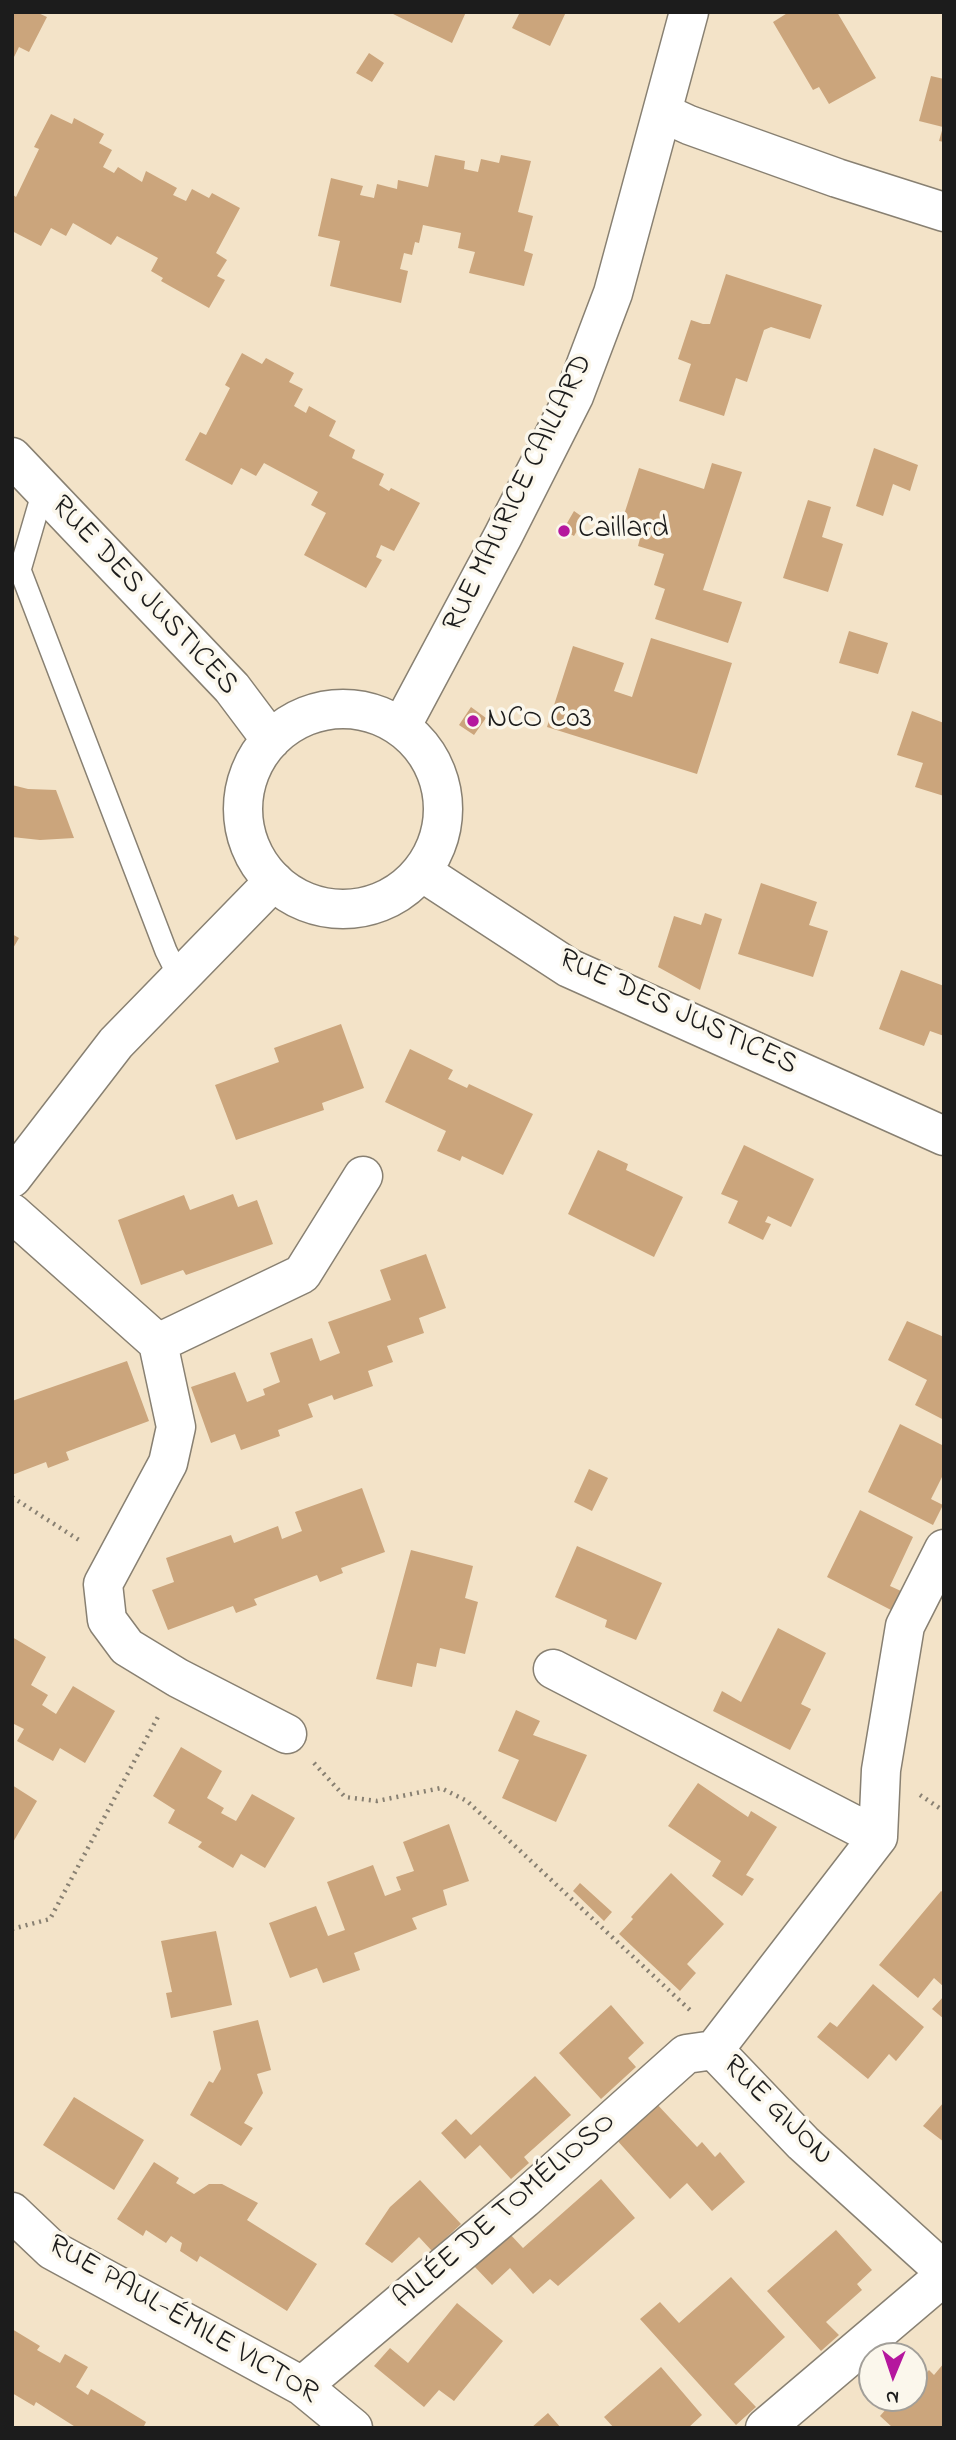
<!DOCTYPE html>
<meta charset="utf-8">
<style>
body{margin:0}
#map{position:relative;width:956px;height:2440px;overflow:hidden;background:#f3e3c8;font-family:"Indie Flower",sans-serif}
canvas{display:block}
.frame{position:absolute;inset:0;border:14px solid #1c1c1c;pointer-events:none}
.north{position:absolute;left:858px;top:2342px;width:70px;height:70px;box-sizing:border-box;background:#fbf7ec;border:2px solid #a29f99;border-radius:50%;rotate:182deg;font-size:19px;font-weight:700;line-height:28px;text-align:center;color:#1c1c1c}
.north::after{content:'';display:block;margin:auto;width:24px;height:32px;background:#b5179e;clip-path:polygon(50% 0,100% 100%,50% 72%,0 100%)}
</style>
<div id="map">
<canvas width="956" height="2440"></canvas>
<div class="frame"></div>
<div class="north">N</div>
</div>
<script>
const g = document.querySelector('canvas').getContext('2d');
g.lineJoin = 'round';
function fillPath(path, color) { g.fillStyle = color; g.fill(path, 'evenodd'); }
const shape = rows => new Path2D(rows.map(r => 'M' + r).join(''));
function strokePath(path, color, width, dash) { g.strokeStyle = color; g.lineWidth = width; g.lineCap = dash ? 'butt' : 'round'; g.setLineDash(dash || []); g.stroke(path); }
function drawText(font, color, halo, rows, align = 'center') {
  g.font = font + ' "Indie Flower",sans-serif'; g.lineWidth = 7; g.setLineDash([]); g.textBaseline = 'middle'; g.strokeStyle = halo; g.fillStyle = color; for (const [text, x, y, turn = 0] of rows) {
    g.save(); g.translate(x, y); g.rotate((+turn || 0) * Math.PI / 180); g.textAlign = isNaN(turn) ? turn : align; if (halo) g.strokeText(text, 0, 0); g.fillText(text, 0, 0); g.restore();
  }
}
const building = shape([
 [12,12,36,12,47,17,29,52,19,47,12,61],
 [389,12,466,12,452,43],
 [520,12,566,12,550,46,512,28],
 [789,12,837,12,876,78,829,104,819,87,813,90,773,22],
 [369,53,384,63,372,82,356,73],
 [931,76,944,79,944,142,939,141,943,127,919,121],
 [51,114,72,124,74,118,104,134,99,143,112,150,103,167,114,173,118,167,142,182,146,171,177,188,173,195,186,201,192,189,209,198,212,193,240,208,216,253,227,260,217,276,225,280,209,308,161,281,163,278,151,271,158,258,117,236,111,245,73,223,66,236,51,228,41,246,12,231,12,194,16,197,39,149,34,147],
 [435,155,465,161,464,169,478,172,481,159,499,163,501,155,531,161,518,212,533,216,524,251,533,254,524,286,469,273,475,252,458,248,461,233,423,225,419,243,415,242,412,255,404,253,400,269,408,271,401,303,330,286,340,241,318,236,331,178,363,186,360,195,374,198,377,184,397,189,398,180,428,187],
 [726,274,822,305,810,339,771,327,764,330,747,382,736,378,724,416,679,401,691,364,678,359,691,320,703,324,710,324],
 [242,353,262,364,266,358,294,373,289,382,303,389,294,406,306,413,309,406,336,421,329,436,355,450,352,458,384,474,379,485,389,491,391,488,420,503,394,551,381,545,376,557,382,560,366,588,304,555,326,513,311,505,318,492,264,463,256,476,241,468,232,485,185,460,200,432,206,435,230,388,225,385],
 [874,448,918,465,910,491,893,484,883,516,856,506],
 [712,463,742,472,703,590,742,602,728,643,655,619,665,589,654,585,664,554,638,546,642,531,621,524,639,468,704,489],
 [808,500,831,507,822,537,843,544,828,592,783,578],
 [574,511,584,518,574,536,563,530],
 [849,631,888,643,878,674,839,663],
 [651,638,732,663,697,774,547,727,573,646,624,663,614,691,632,697],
 [471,707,486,718,474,735,459,725],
 [912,711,944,723,944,796,915,787,923,763,897,755],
 [12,785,28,789,56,790,74,838,40,840,12,837],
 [761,883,817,902,809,925,828,931,813,977,738,954],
 [705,913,722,919,700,990,658,967,674,916,701,925],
 [12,934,19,938,12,950],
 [901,970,944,986,944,1036,930,1031,924,1046,879,1029],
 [341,1024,364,1088,322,1103,324,1110,236,1140,215,1085,279,1062,274,1048],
 [410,1049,453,1070,448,1079,467,1088,469,1084,533,1114,503,1175,462,1156,460,1161,437,1151,446,1131,385,1102],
 [744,1145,814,1179,791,1227,768,1216,765,1222,771,1224,763,1240,728,1223,738,1201,721,1194],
 [598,1150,628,1164,626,1170,683,1197,654,1257,568,1214],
 [233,1194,238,1207,257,1200,273,1244,186,1275,183,1270,141,1285,118,1220,184,1195,190,1210],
 [426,1254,446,1308,419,1318,424,1333,387,1346,393,1362,368,1371,373,1386,334,1400,332,1395,308,1404,313,1417,278,1430,280,1436,241,1450,235,1434,211,1443,191,1387,235,1372,247,1402,265,1395,263,1389,280,1382,270,1353,312,1338,320,1361,340,1353,328,1322,391,1300,380,1270],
 [907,1321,944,1337,942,1346,944,1347,944,1420,915,1405,927,1380,888,1360],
 [127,1361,149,1421,66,1452,69,1460,48,1468,46,1462,12,1475,12,1401],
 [900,1424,944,1446,944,1473,931,1499,943,1505,933,1525,868,1492],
 [589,1469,608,1478,592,1511,574,1502],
 [362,1488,385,1552,341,1568,343,1573,320,1582,317,1575,254,1599,257,1605,236,1613,233,1606,168,1630,152,1590,174,1582,166,1558,231,1535,234,1543,278,1526,282,1539,302,1531,295,1512],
 [860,1510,913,1537,890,1586,901,1591,891,1610,827,1577],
 [577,1546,662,1583,636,1640,605,1627,607,1620,555,1597],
 [411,1550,473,1566,465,1598,478,1602,465,1654,440,1648,436,1667,417,1663,412,1687,376,1679],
 [778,1628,826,1653,801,1704,811,1709,790,1750,713,1711,722,1691,741,1702],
 [12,1637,46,1657,31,1685,48,1695,42,1705,56,1714,73,1686,115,1711,85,1763,60,1748,53,1761,17,1741,24,1729,12,1723],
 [516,1710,540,1721,533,1735,587,1755,556,1822,502,1798,519,1760,498,1751],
 [181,1747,222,1771,207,1798,224,1808,221,1813,236,1821,252,1794,295,1818,265,1868,241,1854,233,1868,198,1847,202,1842,168,1823,175,1810,153,1796],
 [698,1783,748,1817,751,1811,777,1827,746,1875,754,1879,742,1896,712,1876,721,1861,668,1826],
 [12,1785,37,1801,12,1844],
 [449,1824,469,1881,443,1890,447,1905,412,1918,417,1929,354,1953,360,1970,323,1983,317,1968,290,1978,269,1923,316,1906,328,1936,345,1930,327,1882,373,1865,385,1896,401,1890,396,1877,414,1871,403,1842],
 [671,1873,724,1924,687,1964,696,1973,680,1991,619,1934,633,1919,631,1917],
 [580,1883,612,1912,604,1921,573,1891],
 [941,1891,944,1893,944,1987,934,1978,918,1998,879,1965],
 [216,1931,232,2005,171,2018,166,1993,172,1992,161,1941],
 [873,1984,924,2027,896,2061,889,2054,868,2079,817,2037,830,2022,837,2027],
 [944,1996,944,2019,932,2009],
 [611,2005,644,2043,628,2058,636,2067,601,2099,559,2053],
 [258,2020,271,2070,257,2074,263,2093,244,2123,253,2128,241,2146,190,2115,209,2081,213,2083,221,2069,213,2031],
 [535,2076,571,2115,524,2157,529,2163,511,2179,480,2145,465,2159,441,2133,456,2119,471,2135],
 [74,2097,144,2140,114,2190,43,2145],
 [655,2102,697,2147,702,2142,715,2157,720,2152,745,2182,712,2211,687,2183,670,2199,615,2138],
 [944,2102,944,2142,923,2126],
 [154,2162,179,2178,176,2183,194,2194,209,2184,222,2184,258,2203,247,2220,317,2264,287,2311,200,2256,197,2262,180,2251,182,2243,171,2236,166,2243,146,2230,143,2236,117,2219],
 [601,2179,635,2218,558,2286,550,2279,533,2294,510,2268,492,2285,474,2266,509,2233,523,2248],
 [420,2180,461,2224,432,2251,419,2237,392,2263,365,2244,390,2207],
 [836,2230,872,2270,857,2284,862,2290,826,2322,839,2335,821,2351,767,2291],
 [731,2277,785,2337,734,2384,756,2407,736,2425,640,2319,660,2302,679,2323],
 [457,2303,503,2341,454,2401,439,2390,424,2407,374,2366,390,2348,408,2363],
 [12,2329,40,2346,37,2350,60,2363,65,2354,88,2367,76,2387,88,2395,91,2389,105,2397,146,2422,143,2428,77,2428,36,2402,34,2406,12,2393],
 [944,2363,944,2428,893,2428,880,2416,896,2398,902,2401,905,2398,914,2398,914,2387,929,2370,934,2375],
 [661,2367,702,2415,688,2428,614,2428,604,2417],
 [548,2413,561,2428,531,2428]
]);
const path = shape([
 [12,1497,79,1540],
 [314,1763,345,1797,377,1801,441,1788,467,1801,692,2012],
 [920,1795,944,1811],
 [12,1929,50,1919,160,1713]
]);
const lane = shape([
 [43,491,20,570,166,951,180,979]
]);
const street = shape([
 [663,113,689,125,837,178,944,212],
 [12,1178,116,1043,274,881],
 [12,1213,158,1343,176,1427,168,1463,103,1584,107,1620,127,1647,178,1678,287,1734],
 [158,1343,302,1274,363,1176],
 [944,1549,905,1626,881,1770,878,1837,714,2050,803,2143,944,2271],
 [553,1669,878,1837],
 [12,2212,52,2250,302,2386,353,2428],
 [302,2386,524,2199,686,2054,714,2050],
 [765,2428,944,2276]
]);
const secondary = shape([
 [12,457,232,688,271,740],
 '243 809a100 100 0 1 1 200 0a100 100 0 1 1-200 0Z',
 [401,727,503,536,574,396,613,293,689,12],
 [422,872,569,968,944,1136]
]);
const markers = [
 [564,531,7,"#b5179e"],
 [473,721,7,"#b5179e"]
];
const streetNames = [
 ["RUE MAURICE CAILLARD",520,494,-64],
 ["RUE DES JUSTICES",143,597,47],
 ["RUE DES JUSTICES",677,1014,25],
 ["RUE GIJON",776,2112,45],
 ["ALLÉE DE TOMÉLIOSO",506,2212,-41],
 ["RUE PAUL-ÉMILE VICTOR",182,2321,30]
];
const poiNames = [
 ["Caillard",578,531],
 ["NCO C03",487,721]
];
fillPath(building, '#cba57c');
strokePath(lane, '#888072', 24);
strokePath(street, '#888072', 41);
strokePath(secondary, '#888072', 41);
strokePath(path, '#888072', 4.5, [2, 5]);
strokePath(lane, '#fff', 21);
strokePath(street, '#fff', 38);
strokePath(secondary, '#fff', 38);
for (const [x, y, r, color] of markers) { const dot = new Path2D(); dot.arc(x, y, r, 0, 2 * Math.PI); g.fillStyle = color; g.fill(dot); strokePath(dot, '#fbf7ec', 2.5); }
drawText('30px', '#1c1c1c', '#fbf7ec', streetNames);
drawText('30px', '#1c1c1c', '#fbf7ec', poiNames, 'left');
</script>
